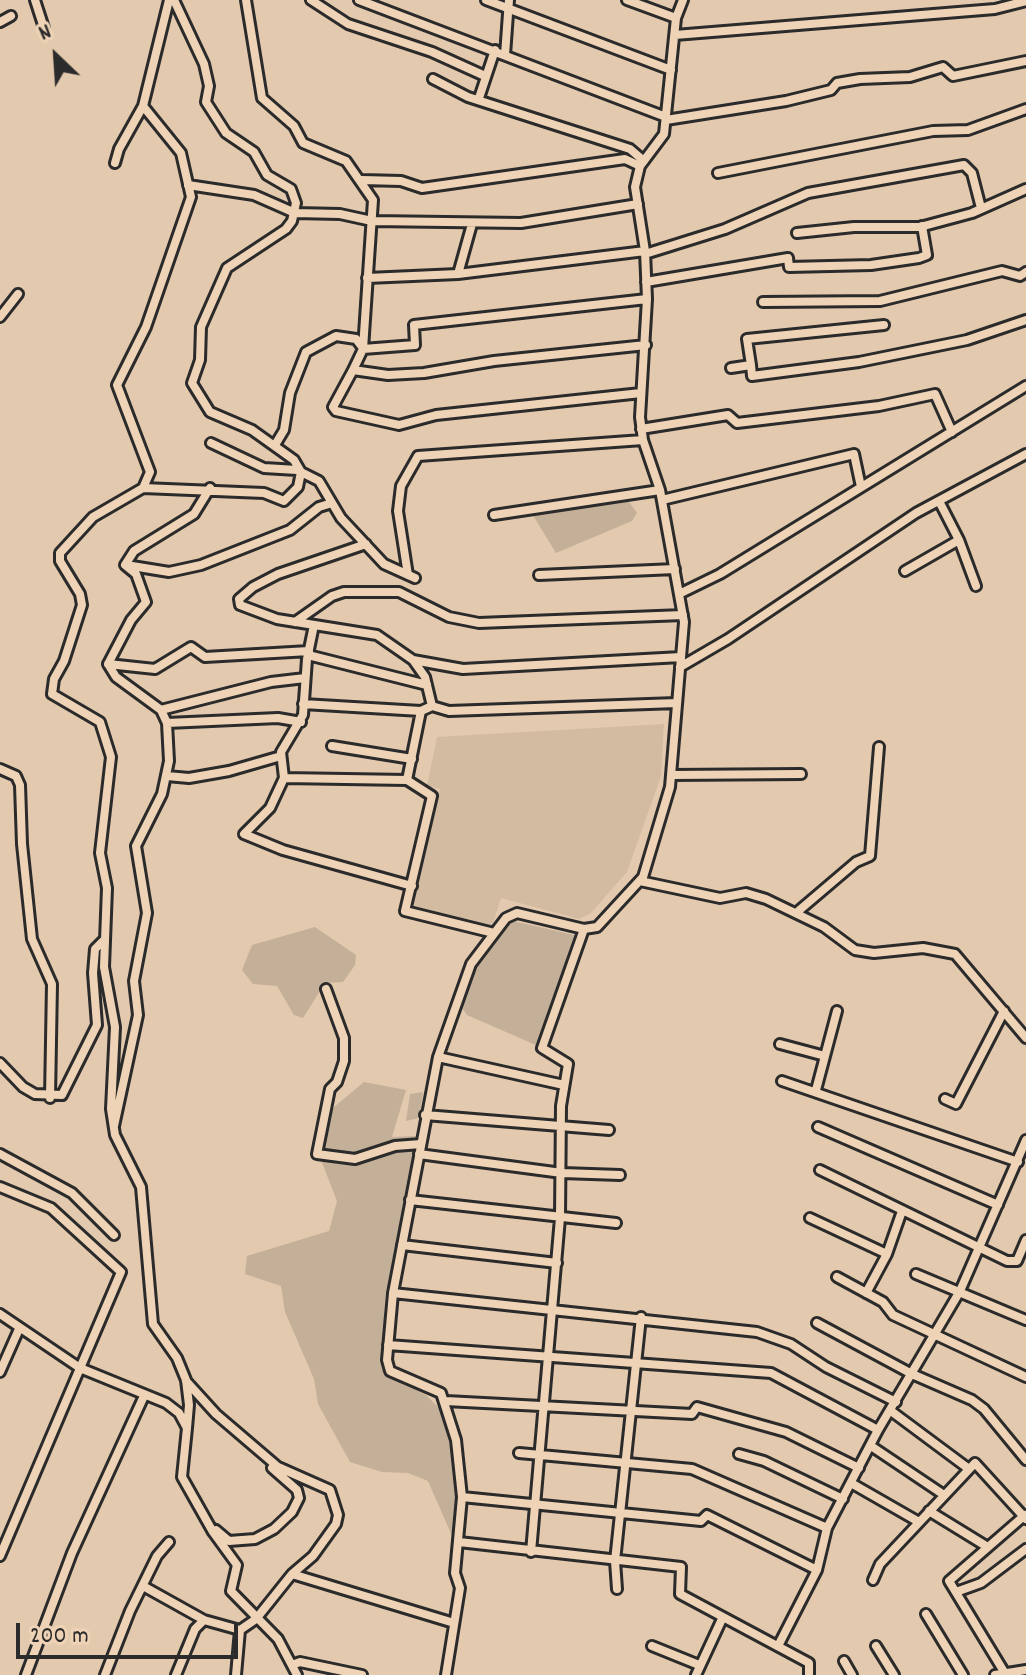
<!DOCTYPE html>
<style>
body{margin:0}
#map{position:relative;width:1026px;height:1675px;overflow:hidden;background:#e3c9ae;font-family:Dekko,sans-serif}
canvas{display:block}
.north{position:absolute;left:16px;top:16px;width:80px;height:80px;-webkit-text-stroke:6px #efd3b6;paint-order:stroke;rotate:335deg;font-size:22px;font-weight:700;line-height:32px;text-align:center;color:#2b2b2b}
.north::after{content:'';display:block;margin:auto;width:28px;height:36px;background:#2b2b2b;clip-path:polygon(50% 0,100% 100%,50% 72%,0 100%)}
.scale{position:absolute;left:16px;top:1623px;width:222px;height:36px;box-sizing:border-box;border:4px solid #2b2b2b;border-top:0;padding-left:10px;font-size:24px;line-height:28px;white-space:nowrap;color:#2b2b2b;-webkit-text-stroke:6px #efd3b6;paint-order:stroke}
</style>
<div id="map">
<canvas width="1026" height="1675"></canvas>
<div class="north">N</div>
<div class="scale">200 m</div>
</div>
<script>
const g = document.querySelector('canvas').getContext('2d');
g.lineJoin = 'round';
function fillPath(path, color) { g.fillStyle = color; g.fill(path, 'evenodd'); }
const shape = rows => new Path2D(rows.map(r => 'M' + r).join(''));
function strokePath(path, color, width, dash) { g.strokeStyle = color; g.lineWidth = width; g.lineCap = dash ? 'butt' : 'round'; g.setLineDash(dash || []); g.stroke(path); }
const built = shape([
 [664,724,661,776,627,872,591,913,579,919,501,898,492,926,408,909,440,789,427,786,437,737]
]);
const green = shape([
 [627,499,637,513,632,521,556,553,531,512],
 [513,921,574,935,538,1046,467,1015,461,1006,475,969],
 [315,927,356,955,355,965,343,982,325,983,303,1018,294,1015,277,986,253,984,242,970,252,945],
 [364,1082,406,1090,392,1137,417,1136,385,1297,382,1366,387,1374,426,1395,440,1409,445,1421,458,1487,453,1538,428,1481,408,1473,382,1472,350,1462,318,1404,314,1379,285,1312,281,1286,245,1274,247,1256,329,1231,337,1201,319,1155,326,1118,334,1107],
 [423,1092,419,1118,406,1121,410,1094]
]);
const minor = shape([
 [35,0,44,28],
 [174,0,204,64,209,86,206,102,226,133,254,152,267,175,291,189,296,203,292,221,286,229,227,268,201,327,200,360,192,383,210,412,252,430,294,460,301,472,298,487,284,501,264,493,143,488,93,517,60,553,60,561,80,594,82,605,64,661,54,679,52,694,100,722,111,757,100,853,107,888,104,967,115,1027,111,1109,115,1135,141,1187,153,1324,177,1358,186,1380,189,1405,187,1428],
 [246,0,262,98,294,126,303,143,346,161,373,200,363,349,353,370,388,375,424,373,494,361,646,345],
 [311,0,348,24,432,52,485,76],
 [359,0,666,117],
 [486,0,671,70],
 [627,0,676,18],
 [0,22,11,16],
 [675,35,995,9,1026,1],
 [505,55,509,0],
 [433,79,468,97,630,149,644,161],
 [479,98,495,50],
 [143,106,181,153,191,197,146,327,117,385,150,472,143,488],
 [666,120,786,101,831,90,837,83,860,79,910,77,943,67,953,76,1026,61],
 [115,163,119,149,143,106,169,0],
 [718,173,933,131,968,130,1026,109],
 [362,180,401,181,422,188,625,159,640,166],
 [188,185,254,195,295,213,340,214,372,221,521,223,638,204],
 [797,233,854,227,920,227,972,213,1026,189],
 [645,254,725,229,808,193,964,165,972,173,981,208],
 [458,274,472,224],
 [367,278,458,274,645,251],
 [646,282,788,258,789,267,871,265,919,258,927,255,922,226],
 [763,302,880,301,1002,271,1020,276,1026,272],
 [0,317,18,294],
 [363,349,415,345,414,325,647,299],
 [751,365,747,339,884,325],
 [731,368,751,365,752,376,859,362,967,340,1026,320],
 [353,370,333,407,336,411,399,425,436,415,641,393],
 [641,429,728,415,737,423,879,406,935,394,952,432],
 [211,443,264,468,297,470,319,481,341,518,384,564,415,578],
 [275,445,284,430,290,393,306,352,336,336,356,339,363,348],
 [662,500,854,454,861,487],
 [939,501,959,540,976,586],
 [494,515,660,490],
 [366,544,278,574,253,587,239,599,240,605,277,619,377,635,413,660,425,677,432,706,449,711,677,703],
 [126,565,169,572,201,565,290,530,319,507,332,503],
 [905,571,959,540],
 [408,575,398,511,401,486,418,456,643,440],
 [539,575,675,569],
 [679,594,720,574,1026,386],
 [295,622,332,596,344,592,399,592,449,617,479,623,683,615],
 [314,625,307,659,303,715,281,752,284,778,270,808,244,834,283,850,412,886],
 [308,655,427,685],
 [413,660,463,669,681,657],
 [108,664,155,669,191,647,205,657,309,651],
 [680,667,728,639,916,513,1026,454],
 [303,704,421,711],
 [432,706,421,711,407,780,432,796,405,911,494,933],
 [161,710,271,682,305,678],
 [167,723,278,718,301,722],
 [332,746,412,759],
 [0,769,16,776,20,785,22,844,32,939,52,984,50,1098],
 [671,775,801,774],
 [167,776,189,778,229,771,281,756],
 [284,778,407,780],
 [640,881,720,898,746,893,766,899,824,927,855,950,874,953,923,948,955,954,1026,1038],
 [796,913,856,862,870,856,879,747],
 [326,989,344,1038,344,1061,337,1082,330,1089,317,1154,355,1159,395,1146,421,1144],
 [780,1044,825,1056],
 [438,1057,564,1085],
 [0,1063,23,1087,35,1094,62,1095,97,1025,93,973,95,949,103,941],
 [782,1081,1018,1162],
 [816,1090,837,1011],
 [945,1099,956,1104,1004,1011],
 [425,1115,609,1130],
 [114,1126,138,1015,134,981,147,913,136,846,162,794,169,761,167,723,161,710,116,677,108,664,131,620,146,602,136,574,125,565,134,551,194,514,210,488],
 [818,1127,998,1205],
 [0,1154,72,1193,114,1235],
 [419,1154,562,1173,620,1175],
 [820,1170,1007,1261,1017,1261,1026,1240],
 [0,1187,51,1208,121,1272,0,1556],
 [410,1200,616,1223],
 [810,1218,887,1254],
 [402,1245,557,1263],
 [916,1274,1026,1320],
 [837,1277,883,1302,893,1315,1026,1377],
 [393,1293,757,1332,791,1344,826,1367,896,1402],
 [866,1293,887,1254,902,1211],
 [0,1314,80,1368,166,1403,179,1413,187,1428,182,1477,213,1532,237,1565,231,1591,278,1639,297,1675],
 [817,1323,912,1374,972,1400,984,1409,1026,1460],
 [388,1345,771,1373,878,1430],
 [0,1372,19,1329],
 [186,1381,216,1414,278,1467,330,1490,338,1515,336,1524,313,1556,292,1574],
 [446,1401,692,1414,697,1407,786,1432,859,1468],
 [891,1411,969,1469],
 [871,1446,944,1495],
 [519,1453,692,1469,827,1528],
 [739,1454,764,1461,843,1499],
 [851,1483,919,1522],
 [462,1497,701,1521,707,1515,817,1570],
 [929,1511,986,1546],
 [213,1532,216,1530,229,1541,255,1539,274,1529,292,1512,299,1498,297,1490,272,1468],
 [459,1542,681,1567,680,1594,809,1663,809,1675],
 [531,1552,560,1218,561,1106,568,1064,542,1048,584,929],
 [873,1580,880,1564,975,1463,1026,1519],
 [143,1586,204,1620,240,1630,256,1619,292,1574,454,1623],
 [617,1589,615,1561,641,1317],
 [956,1592,981,1583,1026,1549],
 [926,1614,963,1675],
 [652,1646,699,1665],
 [778,1646,817,1570,827,1528,878,1430,960,1291,1026,1140],
 [876,1646,894,1675],
 [844,1661,852,1675],
 [292,1665,300,1662,362,1675],
 [26,1675,72,1553,144,1396],
 [105,1675,130,1611,157,1556,169,1542],
 [176,1675,195,1629,204,1620],
 [236,1675,240,1630],
 [446,1675,460,1588,455,1573,462,1497,456,1440,441,1393,390,1371,387,1360,393,1293,438,1057,471,964,506,918,517,913,584,929,597,927,643,877,670,787,684,622,660,490,643,440,640,417,647,299,645,251,635,187,640,166,664,134,676,18,683,0],
 [696,1675,722,1619],
 [995,1675,1026,1670],
 [1006,1675,949,1581,1025,1515]
]);
fillPath(built, '#d3bba2');
fillPath(green, '#c4af98');
strokePath(minor, '#2b2b2b', 14);
strokePath(minor, '#efd3b6', 8);
</script>
